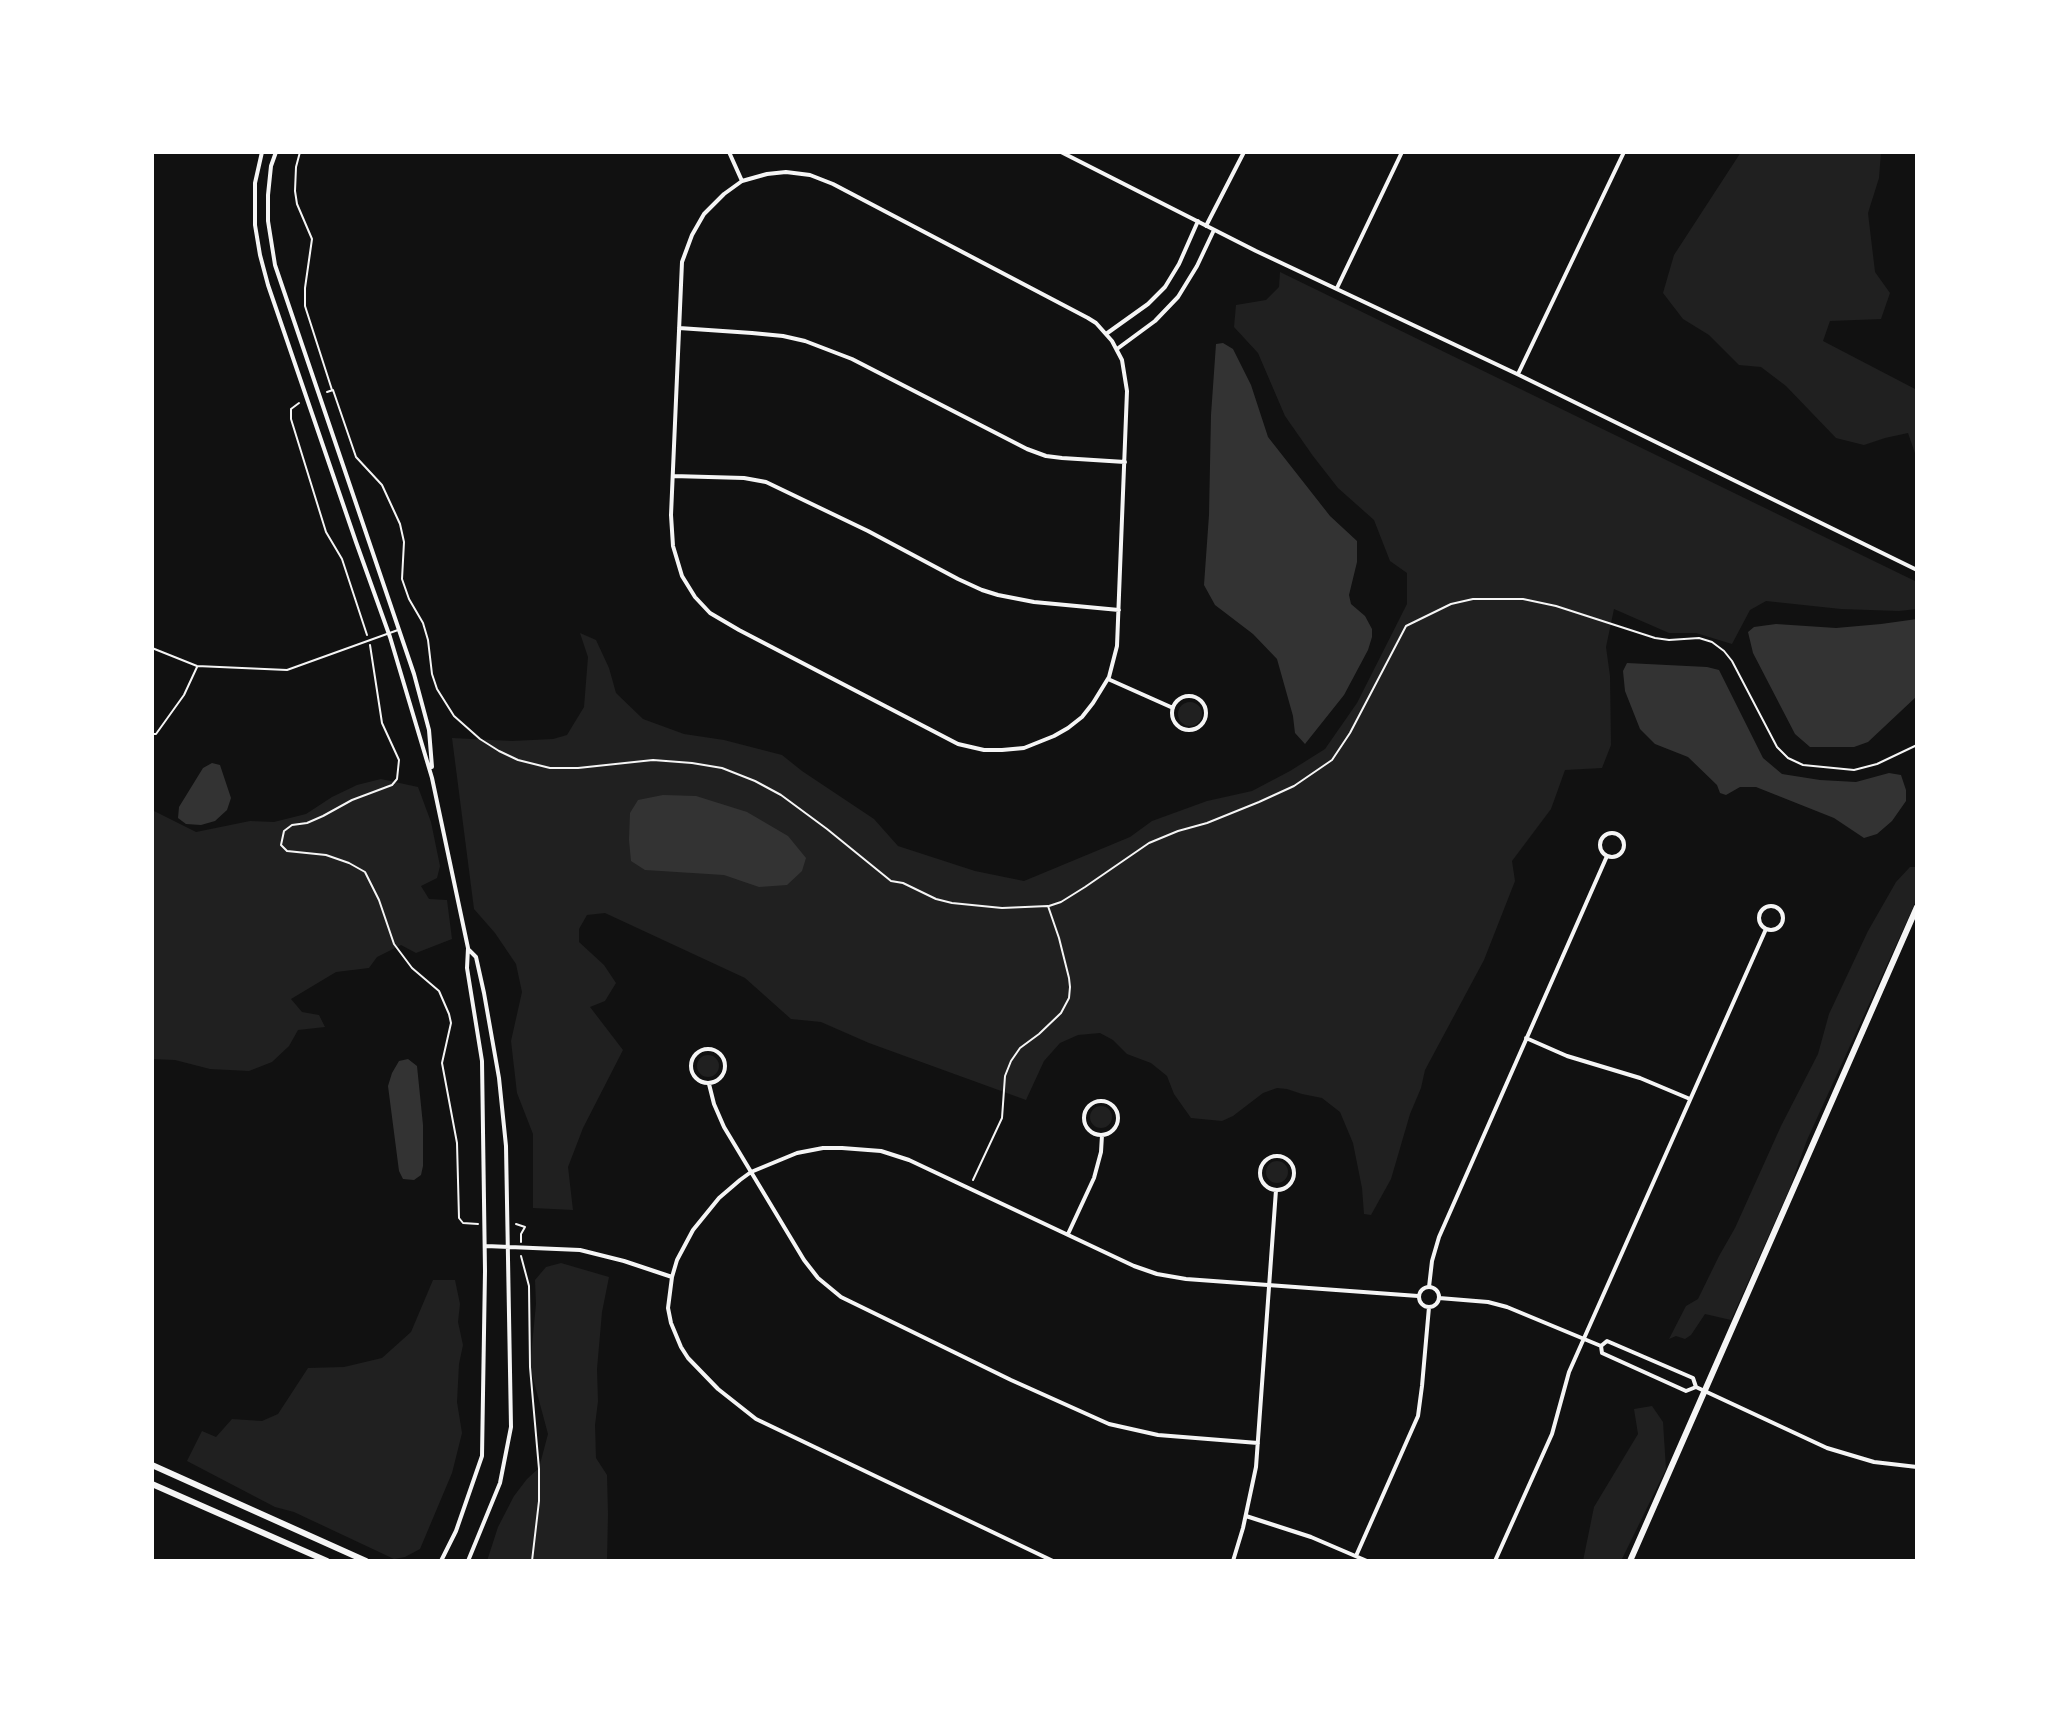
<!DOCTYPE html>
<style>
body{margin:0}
#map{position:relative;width:2069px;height:1713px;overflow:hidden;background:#111;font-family:"DejaVu Sans",sans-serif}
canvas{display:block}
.frame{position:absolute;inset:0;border:154px solid #fff;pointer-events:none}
</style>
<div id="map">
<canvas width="2069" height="1713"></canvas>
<div class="frame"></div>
</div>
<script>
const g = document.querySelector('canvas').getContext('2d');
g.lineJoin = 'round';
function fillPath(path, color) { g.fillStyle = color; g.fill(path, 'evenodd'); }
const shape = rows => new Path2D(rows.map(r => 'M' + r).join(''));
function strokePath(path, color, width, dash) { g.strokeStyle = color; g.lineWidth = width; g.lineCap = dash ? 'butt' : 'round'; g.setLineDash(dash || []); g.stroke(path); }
const green = shape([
 [1741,152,1881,152,1879,178,1868,213,1875,272,1890,293,1881,319,1830,321,1823,341,1917,390,1917,459,1908,433,1885,438,1864,445,1836,438,1786,386,1761,367,1739,365,1709,335,1683,319,1663,293,1674,255],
 [1280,272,1917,582,1917,609,1899,611,1841,609,1766,601,1750,610,1732,644,1696,633,1669,633,1614,609,1606,647,1610,676,1611,745,1602,768,1565,770,1551,809,1512,861,1515,881,1484,960,1425,1070,1421,1088,1410,1114,1391,1179,1371,1215,1364,1214,1362,1188,1353,1143,1340,1112,1322,1098,1302,1094,1287,1089,1277,1088,1263,1093,1233,1116,1222,1121,1191,1118,1174,1094,1167,1076,1151,1063,1127,1054,1113,1040,1100,1033,1078,1035,1060,1043,1044,1061,1026,1100,869,1043,821,1022,791,1019,745,978,605,913,587,915,579,929,579,942,604,965,616,983,605,1001,590,1007,623,1050,583,1128,568,1167,573,1210,533,1208,533,1134,517,1093,511,1041,522,992,516,964,495,933,474,909,452,738,512,741,553,739,567,735,584,707,588,657,580,633,596,640,609,668,616,693,643,719,684,734,724,740,782,755,802,771,874,819,898,846,975,871,1024,881,1130,837,1152,821,1207,801,1252,791,1290,771,1325,749,1357,703,1407,604,1407,573,1390,561,1374,520,1338,488,1313,456,1285,416,1258,353,1234,327,1236,305,1266,300,1279,287],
 '1178 714a12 12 0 1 1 24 0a12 12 0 1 1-24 0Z',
 [381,779,418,787,431,822,440,866,437,878,421,886,429,899,447,900,452,939,416,953,401,945,377,957,369,968,336,972,291,999,302,1012,319,1015,325,1027,298,1030,289,1046,272,1062,249,1071,210,1069,175,1060,152,1059,152,810,196,832,250,821,274,822,306,814,332,797,357,785],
 [1910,867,1917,867,1917,899,1807,1140,1789,1190,1731,1320,1705,1314,1691,1335,1685,1339,1676,1336,1669,1339,1686,1306,1698,1299,1719,1256,1735,1228,1781,1126,1818,1054,1829,1014,1868,931,1896,882],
 '697 1066a11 11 0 1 1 22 0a11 11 0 1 1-22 0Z',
 '1090 1117a11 11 0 1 1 22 0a11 11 0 1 1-22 0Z',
 '1266 1172a11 11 0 1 1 22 0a11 11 0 1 1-22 0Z',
 [561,1263,609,1277,602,1312,597,1369,598,1401,595,1425,596,1458,607,1475,608,1514,607,1561,487,1561,498,1527,514,1496,527,1479,539,1468,548,1434,530,1367,536,1304,535,1280,546,1267],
 [433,1280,455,1280,460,1304,458,1322,463,1345,459,1364,457,1402,462,1433,452,1473,420,1549,405,1557,394,1559,294,1512,275,1507,187,1461,202,1431,216,1437,232,1419,262,1421,278,1414,308,1368,344,1367,382,1358,411,1332],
 [1652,1406,1663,1422,1666,1469,1621,1561,1583,1561,1594,1507,1638,1434,1634,1409]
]);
const water = shape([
 [1223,343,1233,349,1251,385,1268,437,1330,516,1357,541,1357,562,1349,595,1351,604,1365,616,1372,629,1372,637,1368,650,1344,695,1305,744,1295,733,1293,716,1277,659,1253,634,1215,605,1204,585,1209,515,1211,415,1216,344],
 [1917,619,1917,696,1868,742,1854,747,1810,747,1795,734,1753,653,1748,632,1754,627,1776,624,1836,628,1881,624],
 [1627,663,1707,667,1719,670,1763,758,1782,774,1820,780,1856,782,1889,773,1901,775,1906,790,1906,801,1892,821,1877,834,1864,838,1834,818,1756,787,1740,787,1726,795,1720,793,1717,785,1688,757,1655,744,1640,729,1625,691,1623,671],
 [212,763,220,765,231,798,227,810,215,821,201,825,186,824,178,818,179,807,203,768],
 [663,795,696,796,747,812,788,836,806,858,802,871,787,885,759,887,724,875,645,870,631,861,629,840,630,813,638,800],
 [408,1059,417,1066,423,1125,423,1166,421,1175,414,1180,403,1179,399,1171,388,1086,392,1073,399,1061]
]);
const path = shape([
 [300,152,296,167,295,191,297,204,312,239,305,288,305,306,332,390],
 [327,392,333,390,356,457,382,485,400,524,404,542,402,579,409,599,423,623,428,640,432,674,437,689,454,716,480,739,499,751,518,760,550,768,578,768,653,760,692,763,722,768,755,781,781,795,827,829,891,881,903,883,936,899,952,903,1002,908,1048,906,1059,938,1069,978,1070,987,1069,998,1061,1013,1039,1034,1020,1048,1011,1061,1005,1076,1002,1118,973,1180],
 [299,403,291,409,291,419,326,532,342,559,367,635],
 [370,645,382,723,399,760,397,779,392,785,352,800,323,816,307,823,292,825,284,831,281,845,287,851,326,855,349,863,365,872,379,900,394,944,412,968,439,991,449,1014,451,1023,442,1063,457,1143,459,1218,463,1223,478,1224],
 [1049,906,1061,902,1085,887,1149,843,1178,831,1207,823,1259,802,1294,786,1332,760,1350,733,1406,626,1451,604,1473,599,1523,599,1556,606,1655,638,1669,640,1699,638,1712,642,1724,651,1732,661,1777,747,1788,758,1803,765,1854,770,1877,764,1917,745],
 [516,1224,525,1227,521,1234,521,1242],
 [521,1256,529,1286,530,1367,539,1469,539,1501,532,1561]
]);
const service = shape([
 [152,648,197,666,287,670,398,630],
 [152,734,156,734,184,695,197,667]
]);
const minor = shape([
 [262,152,255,183,255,225,260,255,268,285,356,542,390,637,432,778,468,948,467,968,482,1061,485,1271,482,1456,456,1531,441,1561],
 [276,152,271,166,268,195,268,221,275,265,414,674,429,730,432,767],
 [729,152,742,181],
 [1061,152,1256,251,1517,374,1917,570],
 [786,172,810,175,833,184,1088,318,1096,323,1112,341,1122,360,1127,391,1117,646,1109,677,1093,703,1082,717,1068,728,1054,736,1024,748,1002,750,984,750,958,744,739,630,710,613,695,597,682,576,673,546,671,515,682,262,692,235,704,214,724,194,742,181,767,174,786,172],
 [1206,226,1244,152],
 [1337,288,1402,152],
 [679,328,752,333,783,336,805,341,852,359,1027,449,1046,456,1062,458,1125,462],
 [1106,334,1148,304,1165,287,1179,264,1198,221],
 [1117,349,1155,321,1178,297,1197,266,1214,230],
 [1518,374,1624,152],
 [673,476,744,478,766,482,868,531,958,579,982,590,998,595,1034,602,1119,610],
 [1108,679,1173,708],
 '1172 713a17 17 0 1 1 34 0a17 17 0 1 1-34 0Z',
 '1600 845a12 12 0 1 1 24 0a12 12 0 1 1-24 0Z',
 '1759 918a12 12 0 1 1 24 0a12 12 0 1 1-24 0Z',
 [1526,1038,1567,1056,1640,1078,1690,1099],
 '691 1066a17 17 0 1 1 34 0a17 17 0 1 1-34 0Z',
 [709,1084,714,1104,724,1127,804,1260,818,1278,841,1297,1011,1380,1109,1424,1158,1435,1258,1443],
 '1084 1118a17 17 0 1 1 34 0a17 17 0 1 1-34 0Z',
 '1260 1173a17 17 0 1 1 34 0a17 17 0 1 1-34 0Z',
 [1068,1234,1094,1178,1101,1152,1102,1135],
 [486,1246,580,1250,624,1261,672,1277],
 '1419 1297a10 10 0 1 1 20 0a10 10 0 1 1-20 0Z',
 [1429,1287,1432,1261,1439,1237,1607,856],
 [1439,1298,1488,1302,1507,1307,1601,1346,1602,1353,1686,1391,1696,1387,1693,1378,1607,1341,1601,1346],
 [1696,1387,1827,1448,1874,1462,1917,1467],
 [1246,1516,1311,1537,1367,1561],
 [1356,1556,1418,1416,1422,1386,1429,1307],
 [468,1561,500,1483,511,1427,506,1146,499,1078,484,993,476,957,469,950],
 [1053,1561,756,1419,718,1389,688,1358,681,1347,671,1323,668,1308,672,1277,677,1260,693,1230,719,1198,740,1180,751,1172,797,1153,823,1148,842,1148,881,1151,909,1160,1134,1266,1157,1274,1186,1279,1418,1296],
 [1233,1561,1243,1528,1256,1467,1276,1190],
 [1495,1561,1552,1434,1569,1372,1766,929]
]);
const secondary = shape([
 [152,1465,366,1561],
 [152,1484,327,1561],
 [1630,1561,1917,907]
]);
fillPath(green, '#202020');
fillPath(water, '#333');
strokePath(path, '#f5f5f5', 2);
strokePath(service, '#f5f5f5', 2);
strokePath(minor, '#f5f5f5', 4);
strokePath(secondary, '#f5f5f5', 6);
</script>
